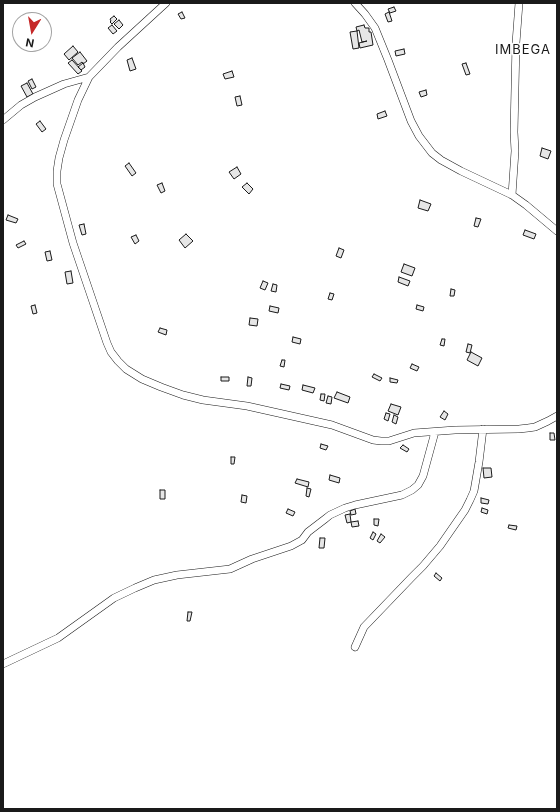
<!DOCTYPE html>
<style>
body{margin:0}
#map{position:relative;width:560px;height:812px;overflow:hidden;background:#fff;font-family:Inter,sans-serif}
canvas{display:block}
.frame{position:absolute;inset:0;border:4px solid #1a1a1a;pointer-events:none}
.north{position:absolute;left:12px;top:12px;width:40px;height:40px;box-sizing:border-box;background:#fff;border:1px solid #a3a3a3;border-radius:50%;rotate:191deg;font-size:11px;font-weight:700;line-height:16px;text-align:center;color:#1a1a1a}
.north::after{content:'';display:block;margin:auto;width:14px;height:18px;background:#c62828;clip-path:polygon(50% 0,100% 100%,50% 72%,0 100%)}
</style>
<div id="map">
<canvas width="560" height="812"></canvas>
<div class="frame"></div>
<div class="north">N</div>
</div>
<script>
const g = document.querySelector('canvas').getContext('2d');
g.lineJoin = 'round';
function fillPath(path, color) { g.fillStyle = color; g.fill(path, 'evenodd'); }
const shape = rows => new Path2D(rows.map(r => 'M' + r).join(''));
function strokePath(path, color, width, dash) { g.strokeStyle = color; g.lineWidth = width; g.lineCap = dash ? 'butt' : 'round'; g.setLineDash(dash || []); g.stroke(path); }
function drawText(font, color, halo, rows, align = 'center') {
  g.font = font + ' Inter,sans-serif'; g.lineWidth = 3; g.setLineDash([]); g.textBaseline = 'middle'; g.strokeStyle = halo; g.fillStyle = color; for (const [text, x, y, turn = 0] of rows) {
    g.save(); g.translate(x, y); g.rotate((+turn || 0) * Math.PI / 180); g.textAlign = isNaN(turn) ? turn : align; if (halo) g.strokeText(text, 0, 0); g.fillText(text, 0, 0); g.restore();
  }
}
const building = shape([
 [394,7,396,11,390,13,388,9,394,7],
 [182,12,185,18,181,19,178,14,182,12],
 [389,12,392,21,388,22,385,14,389,12],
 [114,16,117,19,112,24,110,22,111,21,110,19,114,16],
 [119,20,123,25,119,29,114,24,119,20],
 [112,25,117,31,113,34,108,28,112,25],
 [364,25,365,28,369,28,369,32,371,32,373,45,360,48,359,43,367,41,362,42,359,30,357,31,356,27,364,25],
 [357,31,359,48,353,49,350,32,357,31],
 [73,46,78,52,69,60,64,54,73,46],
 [404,49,405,54,396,56,395,51,404,49],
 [80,52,87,61,83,64,82,62,78,65,72,58,80,52],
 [132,58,136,69,130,71,127,60,132,58],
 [72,60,82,71,78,74,68,63,72,60],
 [83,63,85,67,81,70,78,67,83,63],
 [466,63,470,74,466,75,462,64,466,63],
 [232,71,234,77,225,79,223,74,232,71],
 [32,79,36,87,32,89,28,81,32,79],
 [27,83,33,94,27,97,21,86,27,83],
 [426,90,427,95,421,97,419,92,426,90],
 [240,96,242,105,237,106,235,97,240,96],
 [385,111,387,116,378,119,377,114,385,111],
 [40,121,46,129,42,132,36,124,40,121],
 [542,148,551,151,548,159,540,156,542,148],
 [129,163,136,173,132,176,125,166,129,163],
 [237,167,241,174,234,179,229,172,237,167],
 [162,183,165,191,161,193,157,185,162,183],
 [247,183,253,189,249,194,242,187,247,183],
 [420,200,431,204,428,211,418,208,420,200],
 [8,215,18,219,16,223,6,220,8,215],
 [476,218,481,219,478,227,474,226,476,218],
 [84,224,86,234,82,235,79,225,84,224],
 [525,230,536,234,534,239,523,235,525,230],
 [186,234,193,241,185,248,179,240,186,234],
 [136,235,139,241,135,244,131,237,136,235],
 [24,241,26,244,18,248,16,245,24,241],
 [339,248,344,250,341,258,336,256,339,248],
 [50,251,52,260,47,261,45,252,50,251],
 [404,264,415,268,412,276,401,272,404,264],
 [71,271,73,283,67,284,65,272,71,271],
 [399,277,410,281,408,286,398,282,399,277],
 [263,281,268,283,265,290,260,288,263,281],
 [273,284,277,285,276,292,271,291,273,284],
 [451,289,455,290,454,296,450,296,451,289],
 [330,293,334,294,332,300,328,299,330,293],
 [35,305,37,313,33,314,31,306,35,305],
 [417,305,424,307,423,311,416,309,417,305],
 [270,306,279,308,278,313,269,311,270,306],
 [250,318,258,319,257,326,249,325,250,318],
 [160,328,167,330,166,335,158,332,160,328],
 [293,337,301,339,300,344,292,342,293,337],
 [442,339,445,339,444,346,440,345,442,339],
 [468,344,472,345,470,353,466,352,468,344],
 [471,352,482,358,478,366,467,360,471,352],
 [282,360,285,360,284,367,280,366,282,360],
 [412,364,419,367,417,371,410,368,412,364],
 [374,374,382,378,380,381,372,377,374,374],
 [221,377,229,377,229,381,221,381,221,377],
 [248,377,252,378,251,386,247,386,248,377],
 [390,378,398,380,397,383,390,382,390,378],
 [281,384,290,386,289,390,280,388,281,384],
 [303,385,315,388,313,393,302,390,303,385],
 [337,392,350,397,348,403,334,398,337,392],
 [321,394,325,394,324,401,320,400,321,394],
 [328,396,332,397,331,404,326,403,328,396],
 [391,404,401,407,398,415,388,411,391,404],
 [444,411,448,414,445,420,440,417,444,411],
 [386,413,390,414,388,421,384,419,386,413],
 [394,415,398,417,396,424,392,422,394,415],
 [550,433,554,433,555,440,550,440,550,433],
 [321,444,328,446,326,450,320,448,321,444],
 [403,445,409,449,407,452,400,448,403,445],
 [231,457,235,457,234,464,231,464,231,457],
 [483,468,491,468,492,477,484,478,483,468],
 [330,475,340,478,339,483,329,480,330,475],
 [297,479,309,482,308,487,295,483,297,479],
 [307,488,311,489,309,497,306,496,307,488],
 [160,490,165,490,165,499,160,499,160,490],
 [242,495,247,496,246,503,241,502,242,495],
 [481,498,489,500,488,504,481,503,481,498],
 [482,508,488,510,487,514,481,512,482,508],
 [288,509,295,512,293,516,286,513,288,509],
 [355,509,356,514,351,515,350,511,355,509],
 [350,514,351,522,347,523,345,515,350,514],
 [374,519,379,519,378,526,374,525,374,519],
 [358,521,359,526,352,527,351,522,358,521],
 [509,525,517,526,516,530,508,528,509,525],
 [373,532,376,534,373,540,370,538,373,532],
 [381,534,385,537,380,543,377,541,381,534],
 [320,538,325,538,324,548,319,548,320,538],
 [436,573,442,578,440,581,434,576,436,573],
 [188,612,192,612,190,621,187,621,188,612]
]);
const street = shape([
 [166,3,118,47,89,77,78,100,64,140,59,158,57,171,57,184,73,243,107,343,111,352,118,361,126,369,142,379,161,387,183,395,203,400,247,406,332,425,373,440,381,441,389,441,414,433,455,430,519,429,528,428,535,427,548,421,557,416],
 [355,3,365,14,375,28,388,60,411,121,419,136,432,153,441,160,461,171,512,195,526,205,557,231],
 [3,120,21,105,35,97,64,84,89,77],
 [512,195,515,151,514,132,516,43,519,3],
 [355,647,364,627,412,577,423,566,440,546,465,510,470,500,474,491,479,462,483,429],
 [3,664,58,638,114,598,135,588,154,580,177,575,230,569,252,559,291,546,302,540,308,532,325,519,330,515,345,508,355,505,402,495,412,490,418,485,423,476,435,432]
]);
const quarterNames = [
 ["IMBEGA",523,50]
];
fillPath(building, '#e6e6e6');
strokePath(building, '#1a1a1a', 1);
strokePath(street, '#1a1a1a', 8);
strokePath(street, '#fff', 7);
g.letterSpacing = '1px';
drawText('13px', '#1a1a1a', '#fff', quarterNames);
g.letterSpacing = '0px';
</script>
